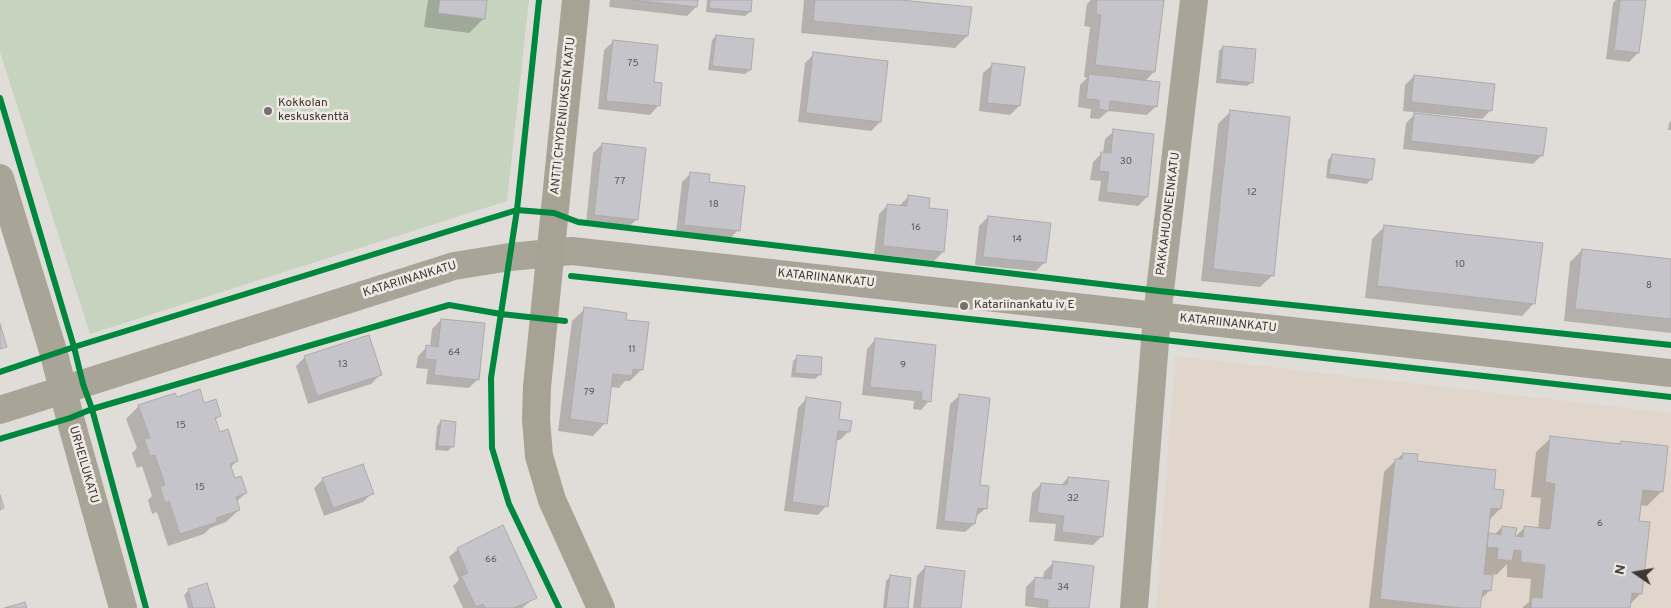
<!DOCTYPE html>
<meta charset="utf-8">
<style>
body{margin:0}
#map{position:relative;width:1671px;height:608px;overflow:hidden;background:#e0ddd9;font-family:Overpass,sans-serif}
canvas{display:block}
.north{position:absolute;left:1611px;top:548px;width:50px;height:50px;-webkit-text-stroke:4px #f1eae4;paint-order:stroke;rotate:282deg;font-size:14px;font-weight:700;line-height:20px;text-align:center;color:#3a3735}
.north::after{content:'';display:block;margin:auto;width:18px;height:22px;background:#3a3735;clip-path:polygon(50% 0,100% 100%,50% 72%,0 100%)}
</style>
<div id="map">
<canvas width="1671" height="608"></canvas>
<div class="north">N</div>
</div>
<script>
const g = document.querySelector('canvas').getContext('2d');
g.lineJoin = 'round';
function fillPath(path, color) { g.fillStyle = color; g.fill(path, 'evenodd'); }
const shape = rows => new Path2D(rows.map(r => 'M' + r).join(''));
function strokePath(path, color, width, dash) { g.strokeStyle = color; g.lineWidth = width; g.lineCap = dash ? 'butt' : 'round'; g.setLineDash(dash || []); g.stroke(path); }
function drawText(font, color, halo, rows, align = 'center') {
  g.font = font + ' Overpass,sans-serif'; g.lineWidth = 5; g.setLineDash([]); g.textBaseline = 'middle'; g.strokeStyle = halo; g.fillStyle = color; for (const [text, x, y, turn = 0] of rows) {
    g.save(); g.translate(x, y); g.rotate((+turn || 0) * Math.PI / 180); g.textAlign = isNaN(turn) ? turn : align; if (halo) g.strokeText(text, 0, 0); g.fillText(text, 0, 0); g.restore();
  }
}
const industrial = shape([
 [1175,356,1671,413,1671,608,1156,608]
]);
const green = shape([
 [0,0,529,0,507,201,90,334,0,52]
]);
const shadow = shape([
 [428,0,486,0,484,18,469,33,424,27],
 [610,0,697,0,696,7,687,16,609,7],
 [707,0,751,0,750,12,745,16,706,12],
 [804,0,893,0,967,36,955,48,801,33],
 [1091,0,1162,0,1154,72,1144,82,1156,106,1147,115,1108,111,1099,119,1090,118,1091,109,1078,107,1080,85,1087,78,1084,77,1090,27,1084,26,1087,4],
 [1616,0,1645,0,1638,53,1629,62,1606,59,1613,3],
 [716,36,750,70,745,74,708,70,712,40],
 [613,42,653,83,661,84,658,106,650,115,598,109,604,50],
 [1223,47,1252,82,1247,86,1216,83,1219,51],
 [814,54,880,122,871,131,798,122,805,63],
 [992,65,1019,106,1010,115,979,111,983,73],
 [1414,76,1491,110,1482,119,1403,111,1405,85],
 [1230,112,1273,275,1260,287,1201,281,1218,124],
 [1415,114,1542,155,1533,164,1403,149,1406,123],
 [1671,121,1671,130,1668,130,1669,123],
 [1114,131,1147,197,1138,206,1098,201,1101,181,1090,180,1093,162,1102,153,1103,153,1105,139],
 [602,144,637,219,628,228,586,224,593,153],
 [1332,155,1371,179,1367,184,1326,178,1328,160],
 [691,173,708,183,738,230,730,239,676,233,682,182],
 [908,197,927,209,943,252,934,261,874,254,879,214,888,205,899,206],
 [988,217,1045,262,1036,271,975,265,979,226],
 [1384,227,1534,303,1522,316,1365,298,1372,239],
 [1582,250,1671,260,1671,333,1564,321,1570,262],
 [585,309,625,321,642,369,630,381,625,381,619,388,610,387,605,423,593,436,558,431,572,321],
 [441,320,478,379,469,388,426,384,428,369,416,368,418,356,427,347,430,347,432,329],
 [875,340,935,346,929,401,921,410,913,409,914,401,862,395,867,349],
 [798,356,819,375,815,379,791,377,793,361],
 [305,357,380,375,371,384,308,404,296,366],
 [959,396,985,509,975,517,974,524,965,532,936,529,950,404],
 [176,398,203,404,220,415,215,420,220,434,237,461,230,468,235,480,246,493,236,502,239,510,226,522,210,528,204,534,168,546,157,512,152,514,148,500,152,496,142,466,137,468,132,453,137,448,126,419,139,406],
 [806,399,837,420,849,431,840,440,835,440,826,506,818,515,784,511,798,408],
 [441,421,452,447,448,451,435,450,437,426],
 [1551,438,1618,445,1621,442,1662,491,1647,506,1640,505,1638,522,1641,593,1629,605,1629,608,1522,608,1529,602,1531,579,1507,577,1507,564,1496,575,1492,574,1490,590,1480,600,1479,608,1369,608,1384,472,1396,460,1403,454,1416,462,1492,490,1500,509,1489,520,1487,534,1494,535,1502,527,1514,538,1525,527,1538,529,1541,498,1531,497,1536,452],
 [1068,478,1102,536,1093,545,1054,541,1056,524,1029,522,1032,493,1041,484,1060,486],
 [323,479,372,493,363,502,324,516,314,488],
 [458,549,535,597,522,608,463,608,453,586,459,580,449,557],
 [1053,563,1088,608,1040,608,1025,606,1026,587,1035,578,1043,579,1044,572],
 [925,567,960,608,913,608,917,576],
 [890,577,906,608,883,608,886,581],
 [189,590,213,608,188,608,184,595]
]);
const building = shape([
 [440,0,487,0,485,19,438,13,440,0],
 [632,0,698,0,697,7,632,0],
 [710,0,752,0,751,12,709,8,710,0],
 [815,0,901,0,972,7,968,36,813,21,815,0],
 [1097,0,1164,0,1155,72,1095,65,1101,15,1096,14,1097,0],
 [1620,0,1646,0,1639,53,1614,50,1620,0],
 [716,35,754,39,751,70,712,66,716,35],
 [613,40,658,45,654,82,662,83,660,106,606,101,613,40],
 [1223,46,1256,49,1253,83,1220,79,1223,46],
 [813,52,888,61,881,122,806,113,813,52],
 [992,63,1025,67,1020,106,987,103,992,63],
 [1089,74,1160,82,1157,107,1110,101,1109,111,1099,109,1099,100,1086,99,1089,74],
 [1414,75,1495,84,1492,111,1411,102,1414,75],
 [1230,110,1290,117,1274,276,1213,269,1230,110],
 [1414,113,1547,128,1543,156,1411,141,1414,113],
 [1113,129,1154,134,1148,197,1106,192,1109,172,1099,171,1101,152,1111,153,1113,129],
 [602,143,646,148,638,220,594,215,602,143],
 [1332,154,1375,159,1372,180,1329,174,1332,154],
 [690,172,710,174,709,182,745,186,740,231,684,225,690,172],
 [908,195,930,198,929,208,948,210,944,252,883,246,887,204,907,206,908,195],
 [988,216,1051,223,1046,263,983,257,988,216],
 [1384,225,1543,243,1535,304,1377,286,1384,225],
 [1582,249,1671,259,1671,319,1575,309,1582,249],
 [584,307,627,313,626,320,649,322,643,370,633,369,632,376,613,374,607,424,570,419,584,307],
 [441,319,485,323,479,380,434,375,436,360,425,359,426,345,438,347,441,319],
 [0,324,7,347,0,349,0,324],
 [369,335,382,375,317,396,304,356,369,335],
 [875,338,936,345,931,402,921,400,922,392,870,387,875,338],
 [797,355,822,357,821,375,795,373,797,355],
 [200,389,204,403,216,399,221,416,215,418,220,432,228,429,238,461,230,464,235,478,241,476,247,493,236,497,240,510,216,518,217,522,180,534,169,501,165,503,160,487,165,485,155,455,150,456,144,439,150,438,138,405,175,393,177,397,200,389],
 [959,394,990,398,980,485,989,486,987,509,978,508,975,524,944,521,959,394],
 [806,397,841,402,839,419,852,421,850,432,838,431,828,507,792,502,806,397],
 [441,420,456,422,454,447,438,446,441,420],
 [1550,436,1620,444,1621,441,1668,446,1663,492,1643,490,1639,521,1650,522,1642,594,1632,593,1630,608,1531,608,1532,597,1542,598,1545,565,1521,562,1521,551,1514,550,1512,561,1497,559,1498,548,1487,547,1488,533,1501,535,1502,526,1517,528,1515,536,1523,537,1524,526,1550,529,1555,484,1545,482,1550,436],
 [1403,453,1418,454,1417,461,1496,470,1494,489,1504,490,1501,509,1491,508,1484,574,1493,575,1491,591,1483,590,1480,608,1461,608,1380,599,1395,459,1402,459,1403,453],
 [363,464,374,494,333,508,322,478,363,464],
 [1068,477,1109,481,1103,537,1062,532,1064,516,1037,513,1041,483,1067,485,1068,477],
 [0,495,4,508,0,510,0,495],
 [503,525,537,598,514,608,485,608,483,604,476,607,461,576,468,573,457,548,503,525],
 [1053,561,1094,566,1089,608,1047,608,1048,600,1033,598,1035,577,1051,579,1053,561],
 [925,566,965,571,961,608,920,608,925,566],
 [890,575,911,578,908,608,886,608,890,575],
 [207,583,215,608,193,608,188,589,207,583],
 [25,602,27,608,4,608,25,602]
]);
const minor = shape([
 [0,178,54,354,70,418,123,608],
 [1134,608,1157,316,1194,0]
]);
const tertiary = shape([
 [0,410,454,266,510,257,572,251,1671,373]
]);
const secondary = shape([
 [576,0,537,387,536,419,539,456,552,500,601,608]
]);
const cycleway = shape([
 [539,0,517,210,491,378,492,448,509,504,559,608],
 [0,98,74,347,83,384,92,409,146,608],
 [571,276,1155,339,1671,397],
 [0,372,74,347,517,210,554,213,578,222,1159,291,1671,345],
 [0,439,70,418,92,409,449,305,501,314,565,321]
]);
const markers = [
 [268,111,5,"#74716e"],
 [964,306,5,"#74716e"]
];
const numberNames = [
 ["75",633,64],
 ["30",1126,162],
 ["77",620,182],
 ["12",1252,193],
 ["18",714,205],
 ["16",916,228],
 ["14",1017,240],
 ["10",1460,265],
 ["8",1649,286],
 ["11",632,350],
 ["64",454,353],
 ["13",343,365],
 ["9",903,366],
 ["79",589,393],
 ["15",181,426],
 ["15",200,488],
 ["32",1073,499],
 ["6",1600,524],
 ["66",491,560],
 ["34",1063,588]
];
const poiNames = [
 ["Kokkolan",278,104],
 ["keskuskenttä",278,118],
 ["Katariinankatu iv E",974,306]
];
const streetNames = [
 ["ANTTI CHYDENIUKSEN KATU",564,116,-84],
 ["PAKKAHUONEENKATU",1169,214,-83],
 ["KATARIINANKATU",826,279,6],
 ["KATARIINANKATU",410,280,-17],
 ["KATARIINANKATU",1228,324,6],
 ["URHEILUKATU",83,465,74]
];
fillPath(industrial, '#e1d6cb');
fillPath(green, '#c6d4bf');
fillPath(shadow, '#0003');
fillPath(building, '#c6c4cb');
strokePath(building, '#acaaaa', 1);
strokePath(minor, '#a9a498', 28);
strokePath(tertiary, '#a9a498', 28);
strokePath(secondary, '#a8a295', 28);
strokePath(cycleway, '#00873e', 6);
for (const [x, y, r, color] of markers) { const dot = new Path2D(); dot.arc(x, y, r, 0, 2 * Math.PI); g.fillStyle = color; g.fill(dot); strokePath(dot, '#f1eae4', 2); }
drawText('10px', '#5d5a5a', null, numberNames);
drawText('12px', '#3a3735', '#f1eae4', poiNames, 'left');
drawText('12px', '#3a3735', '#f1eae4', streetNames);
</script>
